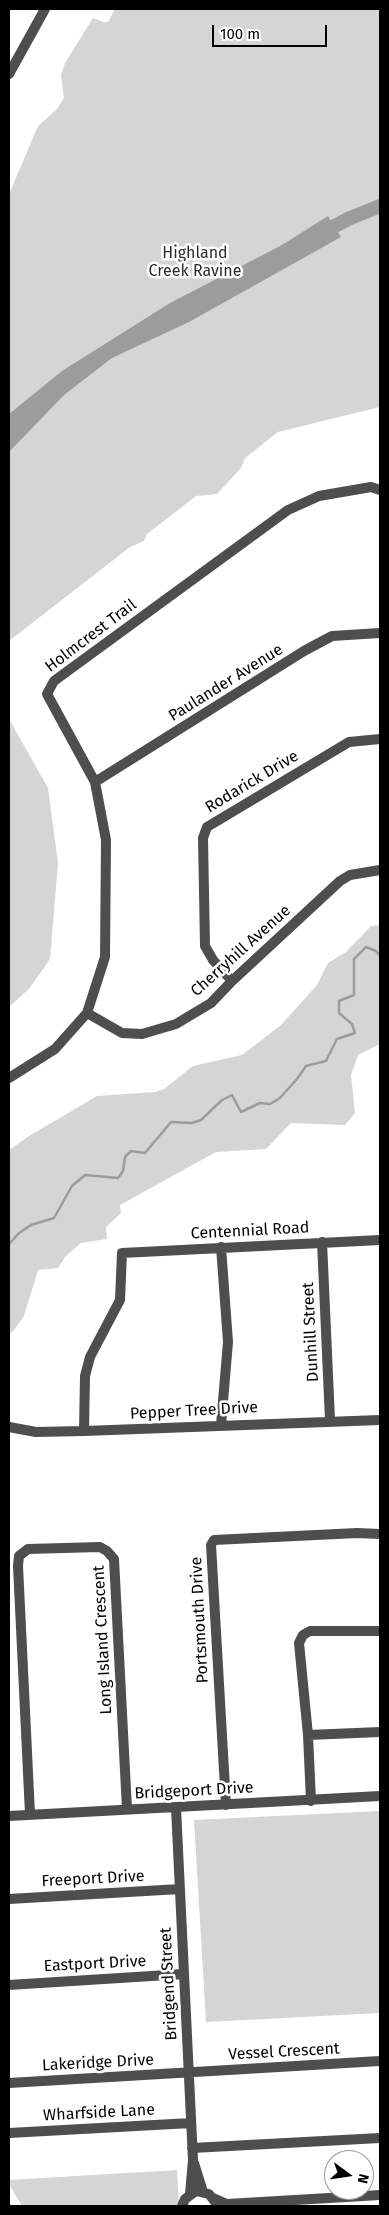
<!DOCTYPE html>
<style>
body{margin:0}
#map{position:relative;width:389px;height:2215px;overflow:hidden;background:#fff;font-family:"Fira Sans",sans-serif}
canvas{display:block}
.frame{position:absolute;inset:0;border:10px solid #000;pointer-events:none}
.north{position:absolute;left:324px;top:2150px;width:50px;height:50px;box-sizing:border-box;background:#fff;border:1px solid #999;border-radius:50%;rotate:104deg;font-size:14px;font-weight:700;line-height:20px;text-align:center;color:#000}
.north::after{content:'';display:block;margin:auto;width:18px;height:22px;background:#000;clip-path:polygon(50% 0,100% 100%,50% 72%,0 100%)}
.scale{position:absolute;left:212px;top:25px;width:115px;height:22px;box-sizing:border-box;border:2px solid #000;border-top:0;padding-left:6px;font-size:15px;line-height:18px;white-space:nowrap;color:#000;-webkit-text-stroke:4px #fff;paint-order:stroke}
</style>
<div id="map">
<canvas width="389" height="2215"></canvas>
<div class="frame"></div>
<div class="north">N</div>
<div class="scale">100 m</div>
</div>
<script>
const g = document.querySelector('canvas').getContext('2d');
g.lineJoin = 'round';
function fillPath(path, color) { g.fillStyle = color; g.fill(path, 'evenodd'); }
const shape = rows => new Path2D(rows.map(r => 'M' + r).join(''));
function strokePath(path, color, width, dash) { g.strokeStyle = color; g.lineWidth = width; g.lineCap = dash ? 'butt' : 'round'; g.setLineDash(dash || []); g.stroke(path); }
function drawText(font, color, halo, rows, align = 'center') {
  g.font = font + ' "Fira Sans",sans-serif'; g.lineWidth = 5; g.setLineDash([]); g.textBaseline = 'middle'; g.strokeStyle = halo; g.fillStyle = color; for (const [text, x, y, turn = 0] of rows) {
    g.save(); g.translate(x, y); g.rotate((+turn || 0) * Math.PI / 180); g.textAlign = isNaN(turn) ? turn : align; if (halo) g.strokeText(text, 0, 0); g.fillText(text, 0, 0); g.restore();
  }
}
const green = shape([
 [115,9,380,9,380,407,278,432,245,458,241,468,217,494,196,496,147,534,144,541,130,547,9,641,9,194,38,126,57,109,64,98,61,75,65,63,93,18,103,22,108,22],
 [9,719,48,788,58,863,50,959,29,989,9,1007],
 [380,925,380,1044,358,1055,351,1075,355,1113,345,1125,291,1123,266,1149,216,1152,120,1205,121,1213,106,1227,107,1239,81,1243,65,1257,58,1268,38,1270,24,1316,14,1330,9,1334,9,1150,29,1136,97,1096,155,1092,164,1089,193,1066,242,1055,281,1025,317,985,328,963,346,952,371,926],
 [380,1811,380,2013,206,2022,194,1820],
 [177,2170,179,2206,22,2206,9,2184,9,2180]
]);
const water = shape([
 [328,216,341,237,189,322,112,358,64,395,9,452,9,414,62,371,170,303,282,245]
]);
const stream = shape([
 [9,1244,19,1233,31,1225,54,1218,72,1186,85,1175,118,1178,123,1171,125,1157,131,1151,145,1153,171,1122,192,1123,201,1120,222,1100,232,1095,241,1112,260,1103,270,1104,280,1098,297,1079,306,1066,326,1061,337,1039,355,1033,352,1024,339,1013,339,1001,354,995,354,959,366,947,376,951,380,956]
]);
const river = shape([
 [318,235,348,219,380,206]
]);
const minor = shape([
 [9,74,45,9],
 [95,782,304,651,332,636,380,633],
 [232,981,213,960,205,946,203,838,207,827,349,742,380,739],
 [87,1013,122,1033,142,1034,176,1024,211,1003,232,981,340,881,350,875,380,870],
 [9,1078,55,1049,87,1013,105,957,106,840,95,782,47,694,54,681,288,510,319,496,371,487,380,490],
 [322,1242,330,1420],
 [221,1425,228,1342,221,1247],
 [9,1427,36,1432,84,1431,380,1420],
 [84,1431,85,1376,90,1357,120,1300,122,1253,380,1240],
 [308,1735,380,1732],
 [311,1801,308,1735,299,1643,303,1635,310,1631,380,1631],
 [226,1805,211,1545,214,1540,357,1533,380,1534],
 [176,1808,193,2160,190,2194],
 [30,1814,18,1566,19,1556,28,1549,100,1547,107,1551,114,1559,127,1809],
 [9,1816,380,1796],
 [9,1899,180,1889],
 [9,1985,183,1974],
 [9,2083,380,2061],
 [9,2133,191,2123],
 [192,2148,380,2138],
 [194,2163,203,2192],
 [213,2198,227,2204,380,2195],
 [182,2206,185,2199,196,2191,209,2194,216,2203]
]);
const parkNames = [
 ["Highland",195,254],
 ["Creek Ravine",195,272]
];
const streetNames = [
 ["Holmcrest Trail",91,636,-37],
 ["Paulander Avenue",226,683,-32],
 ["Rodarick Drive",252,782,-31],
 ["Cherryhill Avenue",241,951,-42],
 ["Centennial Road",250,1231,-3],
 ["Dunhill Street",311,1332,-93],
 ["Pepper Tree Drive",194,1411,-3],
 ["Portsmouth Drive",200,1620,-93],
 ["Long Island Crescent",103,1640,-93],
 ["Bridgeport Drive",194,1791,-3],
 ["Freeport Drive",93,1879,-3],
 ["Eastport Drive",95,1964,-3],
 ["Bridgend Street",169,1984,-93],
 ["Vessel Crescent",284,2052,-3],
 ["Lakeridge Drive",98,2063,-3],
 ["Wharfside Lane",99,2113,-3]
];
fillPath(green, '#d5d5d5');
fillPath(water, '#9c9c9c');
strokePath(stream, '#9c9c9c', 2.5);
strokePath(river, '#9c9c9c', 14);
strokePath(minor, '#4e4e4e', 10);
drawText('16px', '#2c2c2c', '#fff', parkNames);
drawText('16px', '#000', '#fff', streetNames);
</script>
